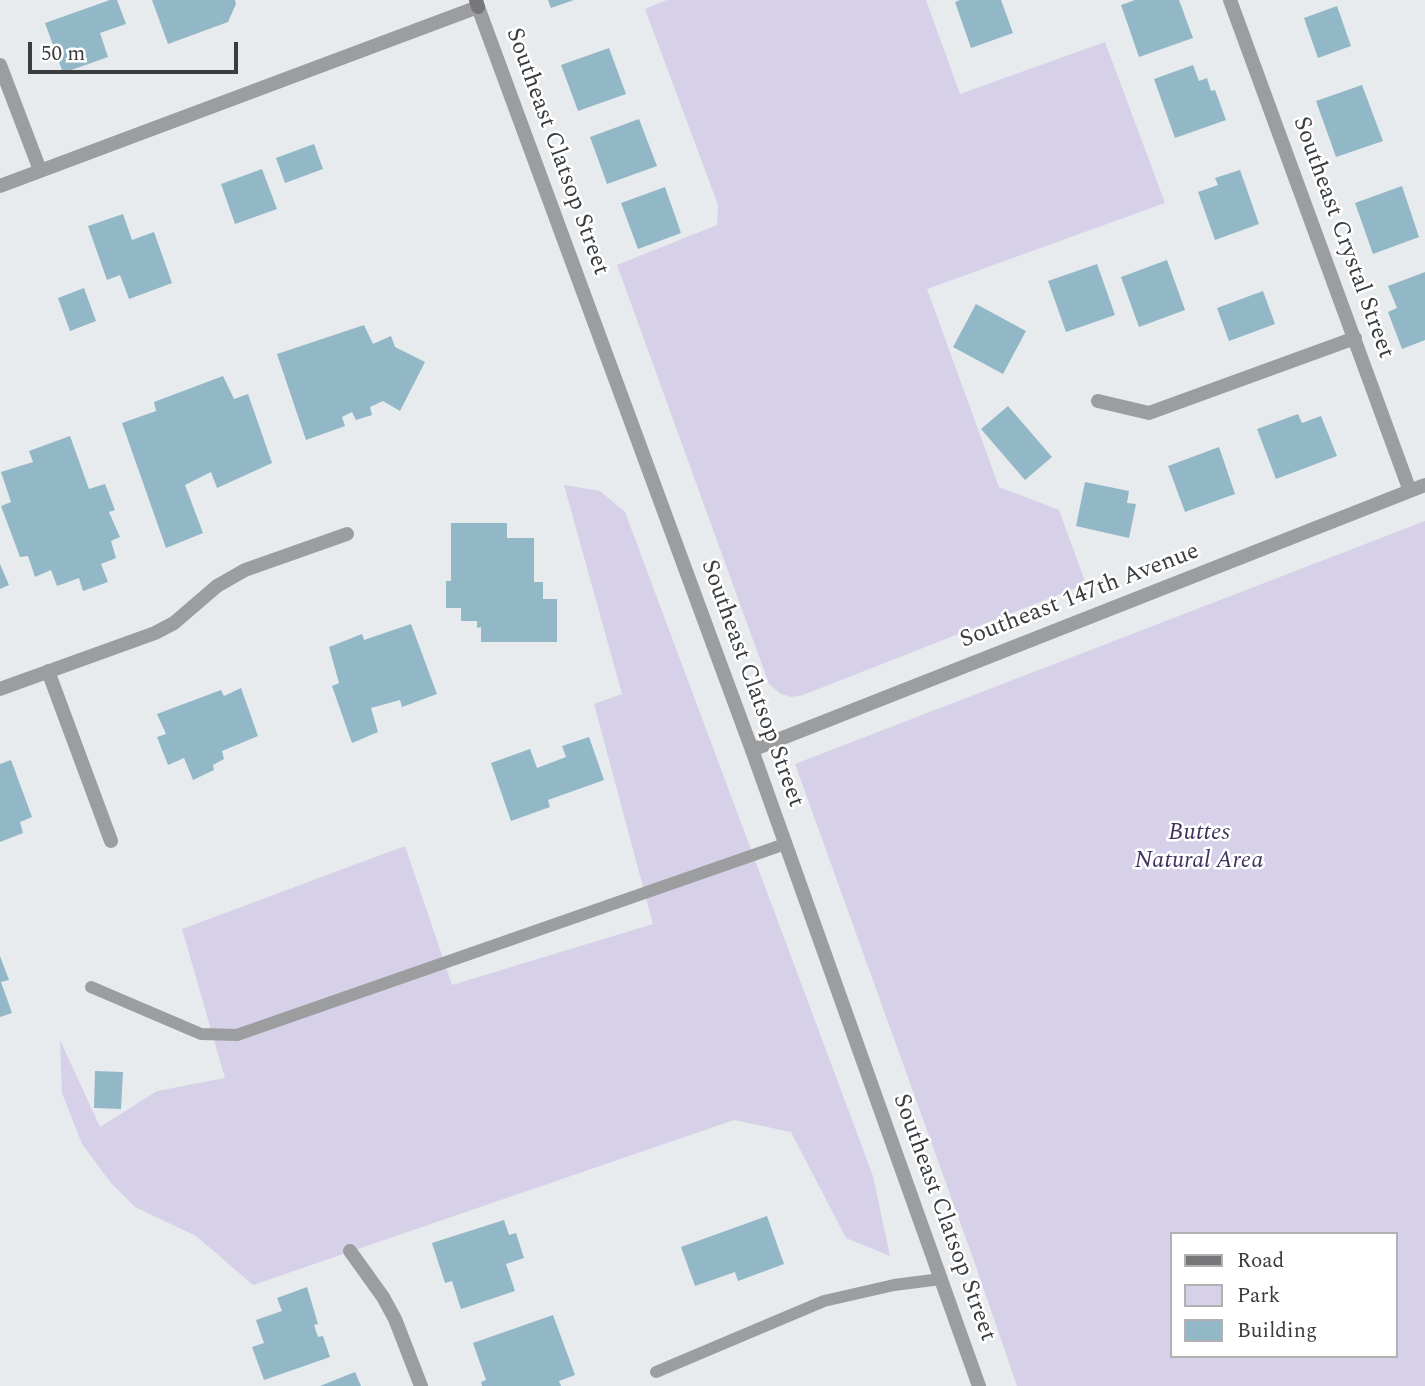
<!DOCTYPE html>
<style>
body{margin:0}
#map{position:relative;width:1425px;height:1386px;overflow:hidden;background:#e8ebee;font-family:Spectral,serif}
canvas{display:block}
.legend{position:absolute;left:1170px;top:1232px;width:228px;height:126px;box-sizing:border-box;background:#fff;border:2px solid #b1b1b1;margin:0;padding:9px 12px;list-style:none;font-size:21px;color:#3b3c3d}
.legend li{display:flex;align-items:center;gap:14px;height:35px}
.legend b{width:35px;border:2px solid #b1b1b1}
.scale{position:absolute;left:28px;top:42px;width:210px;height:32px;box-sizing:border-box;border:4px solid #3b3c3d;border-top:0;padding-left:9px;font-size:21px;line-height:24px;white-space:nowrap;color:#3b3c3d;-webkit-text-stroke:5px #fff;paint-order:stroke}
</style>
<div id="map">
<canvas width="1425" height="1386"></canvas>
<ul class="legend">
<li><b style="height:9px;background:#77777a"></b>Road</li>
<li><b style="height:19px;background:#d6d0e8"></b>Park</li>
<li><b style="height:19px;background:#92b7c7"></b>Building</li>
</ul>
<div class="scale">50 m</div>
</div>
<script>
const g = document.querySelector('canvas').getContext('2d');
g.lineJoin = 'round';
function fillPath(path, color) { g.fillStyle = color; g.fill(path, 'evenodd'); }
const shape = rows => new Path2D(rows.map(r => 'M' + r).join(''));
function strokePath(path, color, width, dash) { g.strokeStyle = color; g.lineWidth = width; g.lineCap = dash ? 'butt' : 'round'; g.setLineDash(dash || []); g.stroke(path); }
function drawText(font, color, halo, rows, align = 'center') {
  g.font = font + ' Spectral,serif'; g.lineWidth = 5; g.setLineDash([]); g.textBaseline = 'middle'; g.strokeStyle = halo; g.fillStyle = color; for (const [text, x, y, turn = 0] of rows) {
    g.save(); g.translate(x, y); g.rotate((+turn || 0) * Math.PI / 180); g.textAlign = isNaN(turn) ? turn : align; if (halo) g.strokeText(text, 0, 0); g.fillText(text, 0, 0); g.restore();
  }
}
const green = shape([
 [667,0,926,0,960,94,1105,42,1165,203,927,289,999,487,1059,510,1086,584,803,695,791,697,781,694,769,684,617,265,717,225,718,205,645,9],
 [564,485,600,491,625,512,873,1176,890,1256,846,1238,791,1132,734,1120,253,1285,196,1236,135,1207,111,1183,82,1144,62,1093,60,1040,100,1127,157,1091,225,1078,182,929,405,846,452,985,653,924,594,704,622,694],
 [1425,521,1425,1386,1017,1386,973,1258,795,764],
 [1171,1234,1395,1234,1395,1356,1171,1356]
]);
const building = shape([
 [110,0,117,0,126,24,100,33,108,57,63,73,45,23],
 [152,0,235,0,236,4,228,22,168,44],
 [548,0,574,0,551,8],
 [960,0,1001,0,1013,33,971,48,955,2],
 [1135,0,1179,0,1193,38,1139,57,1121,5],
 [1337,6,1351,46,1318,58,1304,18],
 [609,48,626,94,578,111,561,65],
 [1193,65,1199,81,1207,78,1211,91,1215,90,1226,120,1175,138,1154,79],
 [1362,85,1383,141,1336,157,1316,101],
 [639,119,657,166,607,184,590,137],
 [314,144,323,169,285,183,276,158],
 [262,169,277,209,235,224,221,184],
 [1240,170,1259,224,1215,240,1198,192,1218,185,1215,178],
 [1402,186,1419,237,1373,254,1355,203],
 [665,187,681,233,638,249,621,203],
 [123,214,132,240,154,232,172,283,129,299,120,275,107,280,88,226],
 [1167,260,1185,310,1139,327,1121,277],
 [1097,264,1115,315,1066,332,1048,281],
 [1425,272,1425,340,1402,349,1388,312,1397,308,1388,286],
 [84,288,96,321,70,331,58,298],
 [1263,291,1275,324,1229,341,1217,308],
 [976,304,1026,331,1003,374,953,347],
 [364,325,373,344,391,336,395,347,425,362,400,411,383,401,370,407,372,415,356,420,352,412,342,417,345,426,306,440,277,354],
 [223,376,234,399,248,394,272,463,217,488,211,472,185,485,203,533,166,548,122,423,156,411,154,402],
 [1008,406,1052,457,1025,480,981,429],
 [1298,414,1302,423,1321,416,1337,456,1276,479,1257,429],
 [70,436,89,489,105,484,115,510,109,512,120,537,111,541,116,558,101,564,108,582,83,591,79,578,57,586,51,570,35,577,28,556,20,557,1,506,11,502,1,472,33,462,29,451],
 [1219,447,1235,494,1185,512,1168,466],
 [1085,482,1129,491,1127,503,1136,504,1129,538,1076,526],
 [451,523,507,523,507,538,534,538,534,582,543,582,543,599,557,599,557,642,481,642,481,627,477,628,477,621,461,621,461,608,446,608,446,581,451,581],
 [0,564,9,585,0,589],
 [411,624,437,694,402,707,400,700,371,708,378,732,352,743,332,686,339,683,329,647,362,634,364,640],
 [241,688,258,736,222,751,224,759,213,765,214,770,193,780,184,758,168,765,157,737,166,734,157,714,221,690,224,696],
 [589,737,604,780,548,800,550,807,511,821,491,763,530,749,537,768,566,757,562,746],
 [11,760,32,817,20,822,23,833,0,842,0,764],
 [0,956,9,980,1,982,12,1013,0,1017],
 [95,1071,123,1072,121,1109,94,1108],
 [767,1216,784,1264,738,1281,735,1272,695,1286,681,1247],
 [504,1220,509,1235,516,1233,524,1258,506,1264,515,1291,461,1309,452,1281,445,1283,432,1243],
 [307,1287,318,1324,314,1325,318,1337,323,1336,330,1357,264,1380,252,1347,264,1343,256,1320,282,1311,277,1298],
 [553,1315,575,1375,559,1381,561,1386,482,1386,481,1382,486,1380,473,1343],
 [355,1372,361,1386,320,1386]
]);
const service = shape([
 [91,987,201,1034,237,1035,785,844],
 [656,1372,824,1301,894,1285,941,1279]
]);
const minor = shape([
 [1230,0,1410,491],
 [0,65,40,170],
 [1098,401,1149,413,1355,338],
 [48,671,111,841],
 [0,689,155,633,174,623,217,586,245,570,347,534],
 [752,750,1425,485],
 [350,1251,383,1297,395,1319,421,1386]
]);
const tertiary = shape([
 [0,186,478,7,752,750,979,1386]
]);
const secondary = shape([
 [476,0,478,7]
]);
const streetNames = [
 ["Southeast Clatsop Street",556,152,70],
 ["Southeast Crystal Street",1342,238,70],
 ["Southeast 147th Avenue",1080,597,-21],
 ["Southeast Clatsop Street",751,684,70],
 ["Southeast Clatsop Street",943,1218,70]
];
const parkNames = [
 ["Buttes",1199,834],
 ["Natural Area",1199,862]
];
fillPath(green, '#d6d0e8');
fillPath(building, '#92b7c7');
strokePath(service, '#9c9d9e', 12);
strokePath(minor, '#9c9d9e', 14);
strokePath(tertiary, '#9c9d9e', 14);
strokePath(secondary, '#77777a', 14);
drawText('24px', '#3b3c3d', '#fff', streetNames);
drawText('italic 24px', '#40335f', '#fff', parkNames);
</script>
